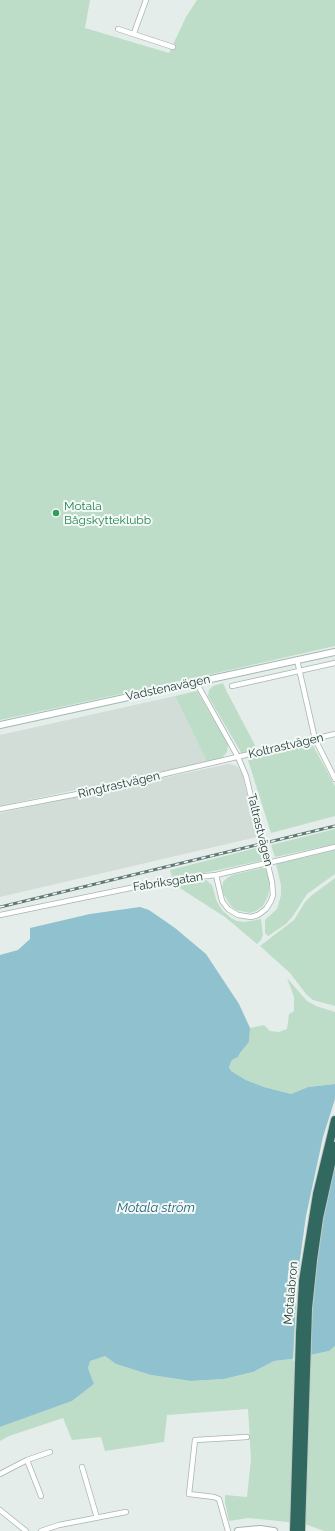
<!DOCTYPE html>
<meta charset="utf-8">
<style>
body{margin:0}
canvas{display:block;background:#e4ede9}
</style>
<canvas width="335" height="1531"></canvas>
<script>
const g = document.querySelector('canvas').getContext('2d');
g.lineJoin = 'round';
function fillPath(path, color) { g.fillStyle = color; g.fill(path, 'evenodd'); }
const shape = rows => new Path2D(rows.map(r => 'M' + r).join(''));
function strokePath(path, color, width, dash) { g.strokeStyle = color; g.lineWidth = width; g.lineCap = dash ? 'butt' : 'round'; g.setLineDash(dash || []); g.stroke(path); }
function drawText(font, color, halo, rows, align = 'center') {
  g.font = font + ' Raleway,sans-serif'; g.lineWidth = 4; g.setLineDash([]); g.textBaseline = 'middle'; g.strokeStyle = halo; g.fillStyle = color; for (const [text, x, y, turn = 0] of rows) {
    g.save(); g.translate(x, y); g.rotate((+turn || 0) * Math.PI / 180); g.textAlign = isNaN(turn) ? turn : align; if (halo) g.strokeText(text, 0, 0); g.fillText(text, 0, 0); g.restore();
  }
}
const built = shape([
 [175,696,207,762,0,806,0,735],
 [228,764,235,765,239,768,242,774,257,837,0,897,0,813]
]);
const green = shape([
 [0,0,90,0,85,28,169,53,186,17,197,0,335,0,335,646,195,678,0,720],
 [223,683,226,690,258,751,242,754,208,696,209,690,213,686],
 [197,691,228,745,227,752,222,758,207,762,175,696],
 [312,744,335,786,335,816,271,833,248,760],
 [335,829,335,844,275,857,271,845],
 [260,847,264,860,204,873,172,876,170,870],
 [335,850,335,874,307,894,293,916,286,924,268,936,265,933,265,920,277,909,281,895,281,885,276,864],
 [266,867,269,879,269,890,268,896,263,906,256,911,250,913,236,910,231,906,224,895,222,888,223,882,227,878,232,875],
 [335,878,335,1006,313,1000,306,994,290,973,260,946,294,920,305,902,311,896],
 [206,880,212,885,217,902,222,910,231,918,237,921,245,922,261,919,263,935,261,940,257,944,225,917,175,885,175,883],
 [287,978,307,1001,316,1006,335,1012,335,1084,308,1087,291,1094,264,1087,246,1080,231,1071,229,1067,232,1060,238,1057,240,1053,249,1042,250,1028,264,1025,270,1031,279,1032,287,1029,289,1014,294,1011,294,997],
 [335,1346,335,1531,324,1531,305,1524,269,1520,248,1518,229,1521,225,1502,225,1495,247,1497,251,1459,248,1409,167,1415,164,1442,105,1451,101,1437,72,1440,63,1418,9,1436,0,1441,0,1427,72,1401,94,1384,88,1368,90,1360,105,1356,116,1364,151,1375,191,1381,224,1379,253,1372,274,1361,291,1359,329,1351]
]);
const water = shape([
 [140,907,149,910,175,928,206,954,239,1004,250,1028,249,1042,240,1053,238,1057,232,1060,229,1067,231,1071,246,1080,264,1087,291,1094,308,1087,335,1084,335,1346,329,1351,291,1359,274,1361,253,1372,224,1379,191,1381,151,1375,116,1364,105,1356,90,1361,88,1368,94,1384,72,1401,0,1427,0,955,18,950,30,939,30,928,90,914]
]);
const pier = shape([
 [335,1099,335,1160,323,1218,316,1260,312,1308,310,1357,293,1361,297,1281,306,1216,323,1137]
]);
const street = shape([
 [118,29,173,47],
 [134,33,146,0],
 [297,660,315,739,335,779],
 [196,682,238,757,246,776,272,882,273,895,271,901,266,909,258,915,251,917,238,915,228,909,222,901,216,875],
 [232,686,335,663],
 [0,809,88,792,335,734],
 [281,860,335,847],
 [0,915,140,886,169,880,216,875,258,865],
 [27,1460,41,1496],
 [82,1467,97,1518],
 [0,1474,27,1460,50,1452],
 [0,1510,26,1531],
 [41,1531,59,1525,126,1512],
 [228,1531,219,1499,214,1497,189,1494,195,1440,247,1437]
]);
const secondary = shape([
 [0,725,335,652],
 [238,1531,260,1529,274,1531]
]);
const highway = shape([
 [294,1531,300,1333,303,1281,317,1194,335,1120],
 [301,1531,308,1308,313,1260,319,1218,335,1146]
]);
const rail = shape([
 [0,907,335,826]
]);
const streetBridge = shape([
 [258,865,281,860]
]);
const markers = [
 [56,513,4,"#2e9e5b"]
];
const leisureNames = [
 ["Motala",64,506],
 ["Bågskytteklubb",64,520]
];
const streetNames = [
 ["Vadstenavägen",168,688,-12],
 ["Koltrastvägen",286,746,-13],
 ["Ringtrastvägen",119,785,-13],
 ["Taltrastvägen",260,830,76],
 ["Fabriksgatan",168,882,-9],
 ["Motalabron",291,1293,-85]
];
const waterNames = [
 ["Motala ström",156,1208]
];
fillPath(built, '#d2ddd8');
fillPath(green, '#beddc8');
fillPath(water, '#8fc1cf');
fillPath(pier, '#e4ede9');
strokePath(street, '#a7b5b0', 6);
strokePath(secondary, '#a3b8b2', 8);
strokePath(highway, '#c2c9c7', 10);
strokePath(street, '#fff', 4.5);
strokePath(secondary, '#fff', 6);
strokePath(highway, '#316961', 8);
strokePath(rail, '#5f7974', 3);
strokePath(rail, '#f4f9f7', 1.5, [4.5]);
strokePath(streetBridge, '#a7b5b0', 6, []);
strokePath(streetBridge, '#fff', 4.5);
for (const [x, y, r, color] of markers) { const dot = new Path2D(); dot.arc(x, y, r, 0, 2 * Math.PI); g.fillStyle = color; g.fill(dot); strokePath(dot, '#f4f9f7', 1.5); }
drawText('12px', '#27864d', '#f4f9f7', leisureNames, 'left');
drawText('12px', '#243e38', '#f4f9f7', streetNames);
drawText('italic 13px', '#206377', '#f4f9f7', waterNames);
</script>
